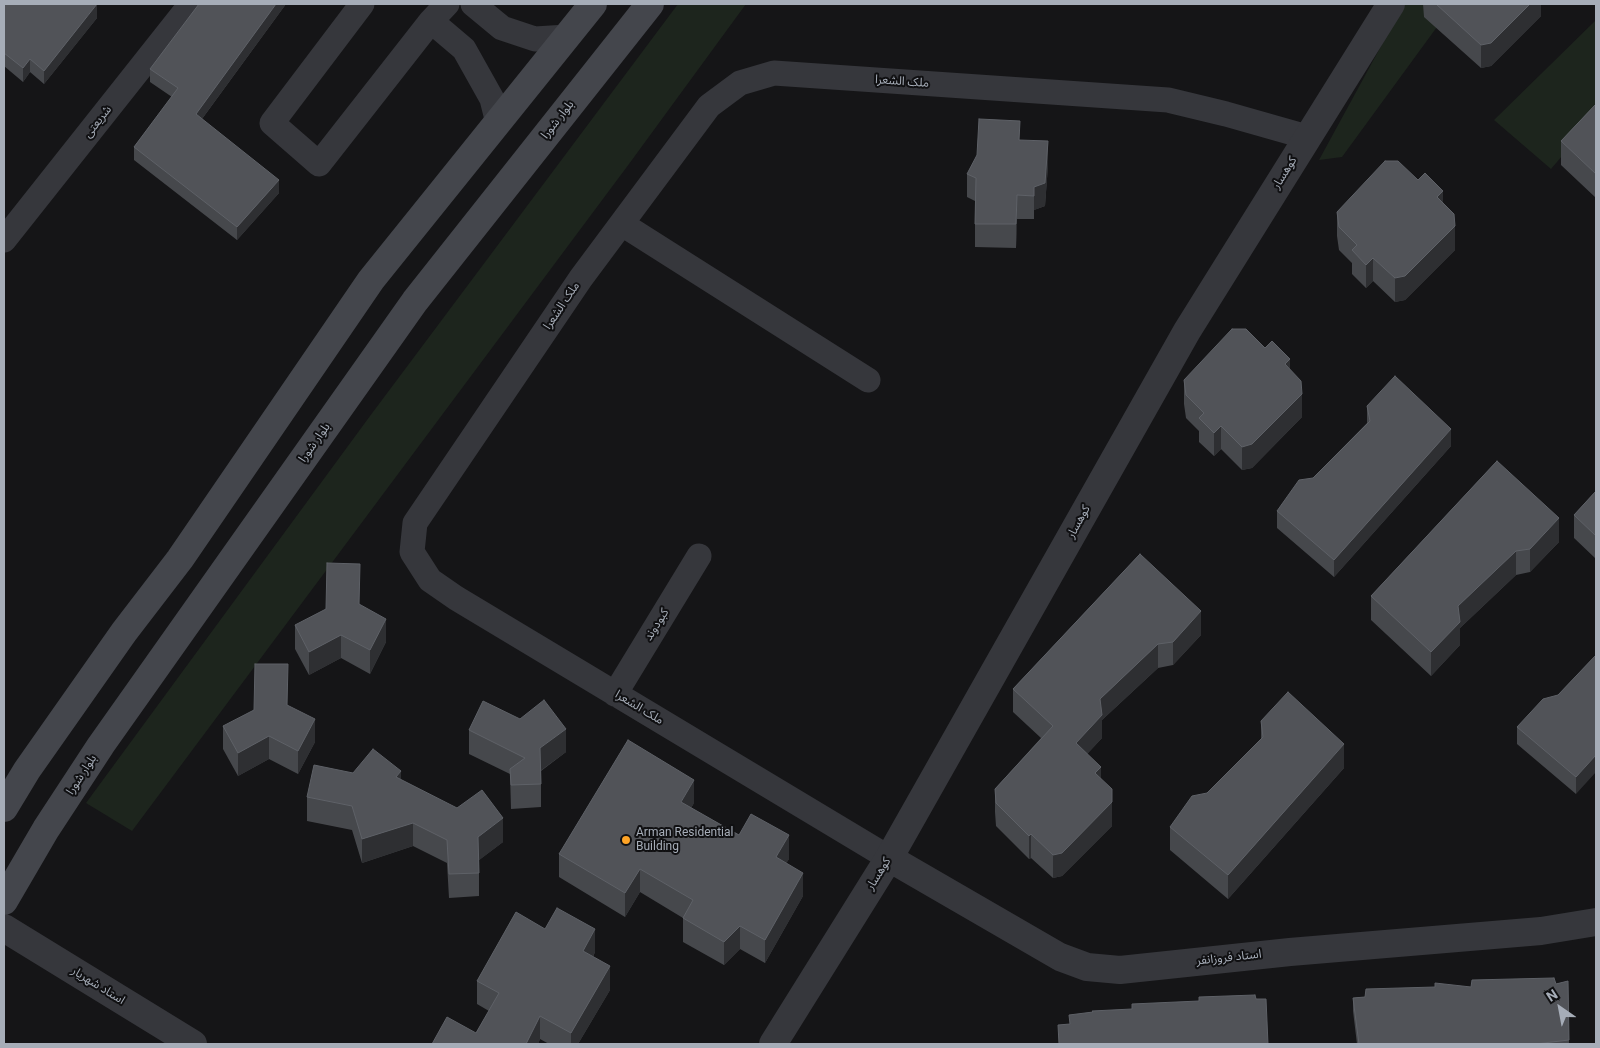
<!DOCTYPE html>
<meta charset="utf-8">
<style>
body{margin:0}
#map{position:relative;width:1600px;height:1048px;overflow:hidden;background:#151517;font-family:Roboto,sans-serif}
canvas{display:block}
.frame{position:absolute;inset:0;border:5px solid #a6adb8;pointer-events:none}
.north{position:absolute;left:1535px;top:983px;width:50px;height:50px;-webkit-text-stroke:4px #101012;paint-order:stroke;rotate:327deg;font-size:14px;font-weight:700;line-height:20px;text-align:center;color:#a6adb8}
.north::after{content:'';display:block;margin:auto;width:18px;height:22px;background:#a6adb8;clip-path:polygon(50% 0,100% 100%,50% 72%,0 100%)}
</style>
<div id="map">
<canvas width="1600" height="1048"></canvas>
<div class="frame"></div>
<div class="north">N</div>
</div>
<script>
const g = document.querySelector('canvas').getContext('2d');
g.lineJoin = 'round';
function fillPath(path, color) { g.fillStyle = color; g.fill(path, 'evenodd'); }
const shape = rows => new Path2D(rows.map(r => 'M' + r).join(''));
function strokePath(path, color, width, dash) { g.strokeStyle = color; g.lineWidth = width; g.lineCap = dash ? 'butt' : 'round'; g.setLineDash(dash || []); g.stroke(path); }
function drawText(font, color, halo, rows, align = 'center') {
  g.font = font + ' Roboto,"Noto Sans Arabic",sans-serif'; g.lineWidth = 4; g.setLineDash([]); g.textBaseline = 'middle'; g.strokeStyle = halo; g.fillStyle = color; for (const [text, x, y, turn = 0] of rows) {
    g.save(); g.translate(x, y); g.rotate((+turn || 0) * Math.PI / 180); g.textAlign = isNaN(turn) ? turn : align; if (halo) g.strokeText(text, 0, 0); g.fillText(text, 0, 0); g.restore();
  }
}
const green = shape([
 [678,4,746,4,629,164,132,831,86,803,370,416],
 [1404,4,1457,4,1445,16,1342,157,1319,160],
 [1596,20,1596,116,1551,169,1494,120]
]);
const minor = shape([
 [362,4,272,123,319,164,431,21,464,49,492,99,498,123],
 [473,4,502,28,535,39,567,37],
 [431,21,447,4],
 [622,224,868,380],
 [4,240,191,4],
 [615,694,699,556],
 [889,858,456,598,430,580,412,552,415,523,581,278,709,106,740,83,774,73,1168,100,1226,114,1307,137]
]);
const tertiary = shape([
 [889,858,1060,957,1087,967,1120,970,1290,952,1541,931,1596,922],
 [4,928,193,1044],
 [773,1044,889,858,1187,331,1391,4]
]);
const secondary = shape([
 [4,808,27,770,124,632,180,559,371,280,593,4],
 [4,901,46,829,101,745,415,301,650,4]
]);
const wall = shape([
 [286,4,202,119,279,193,237,240,134,160,134,147,172,97,150,82,150,69],
 [1423,4,1541,4,1541,16,1491,66,1481,68,1424,17],
 [4,5,97,18,44,84,30,72,23,82,4,66],
 [1596,104,1596,198,1561,165,1561,141],
 [1020,140,1048,165,1045,206,1034,210,1034,219,1017,219,1016,248,975,247,975,201,967,197,967,174],
 [1418,180,1443,202,1455,250,1405,300,1395,302,1373,281,1366,288,1352,274,1352,263,1339,250,1337,236,1337,212],
 [1265,348,1290,370,1302,417,1252,468,1242,470,1221,449,1214,456,1199,442,1199,431,1186,418,1184,404,1184,380],
 [1367,406,1451,446,1334,577,1277,528,1277,511,1313,478,1367,423],
 [1497,461,1559,542,1530,572,1516,575,1460,628,1460,645,1431,676,1371,620,1371,596],
 [1596,491,1596,571,1595,569,1595,558,1574,538,1574,515],
 [1140,554,1201,635,1173,665,1158,668,1102,720,1102,738,1087,754,1101,778,1112,826,1062,876,1053,878,1031,858,1029,859,996,826,995,812,995,789,1041,738,1013,712,1013,689],
 [359,604,386,642,370,674,341,658,309,675,295,649,295,625],
 [1596,655,1576,794,1517,744,1517,727,1558,695],
 [287,705,315,742,298,774,269,759,238,776,223,749,223,726],
 [1261,721,1344,768,1228,899,1170,850,1170,827,1207,793,1261,739],
 [469,730,566,752,541,771,541,807,511,809,510,774,469,754],
 [353,773,401,780,503,842,479,860,479,896,449,898,447,863,413,846,362,863,352,830,307,821,307,797],
 [694,803,691,808,739,835,789,859,786,863,803,896,765,963,740,949,724,965,683,942,683,918,640,892,625,917,559,877,559,854],
 [545,929,595,952,593,957,610,990,578,1044,549,1044,540,1039,538,1044,432,1044,476,1033,489,1011,477,1004,477,981],
 [1568,981,1569,1044,1357,1044,1353,1011,1353,998,1471,987,1556,984]
]);
const shadedWall = shape([
 [97,4,97,18,44,84,44,71],
 [276,4,286,4,196,127,196,114],
 [1530,4,1541,4,1541,16,1491,66,1481,68,1481,45],
 [30,59,30,72,23,82,23,68],
 [1048,141,1048,165,1045,206,1034,210,1034,219,1034,187],
 [279,180,279,193,237,240,237,227],
 [1443,191,1443,214,1437,197],
 [1017,195,1017,219,1016,248,1016,224],
 [1455,226,1455,250,1405,300,1395,302,1395,278],
 [1373,258,1373,281,1366,288,1366,265],
 [1290,359,1290,382,1285,364],
 [1302,394,1302,417,1252,468,1242,470,1242,447],
 [1221,426,1221,449,1214,456,1214,433],
 [1451,429,1451,446,1334,577,1334,560],
 [1559,518,1559,542,1530,572,1530,549],
 [1516,551,1516,575,1460,628,1460,645,1431,676,1431,652,1458,606],
 [1201,611,1201,635,1173,665,1173,642],
 [386,619,386,642,370,674,370,650],
 [341,635,341,658,309,675,309,652],
 [1158,644,1158,668,1102,720,1102,738,1076,766,1076,743,1100,699],
 [315,719,315,742,298,774,298,751],
 [566,729,566,752,540,771,540,748],
 [269,736,269,759,238,776,238,753],
 [1344,744,1344,768,1228,899,1228,875],
 [1596,755,1596,772,1576,794,1576,777],
 [1101,767,1101,790,1095,773],
 [401,771,401,795,396,777],
 [694,780,694,803,681,825,681,802],
 [1112,802,1112,826,1062,876,1053,878,1053,855],
 [503,818,503,842,478,861,478,837],
 [413,823,413,846,362,863,362,839],
 [1031,834,1031,858,1029,859,1029,836],
 [789,835,789,859,776,881,776,857],
 [640,869,640,892,625,917,625,893],
 [803,873,803,896,765,963,765,940],
 [740,926,740,949,724,965,724,942],
 [595,929,595,952,583,975,583,951],
 [610,966,610,990,578,1044,571,1044,571,1033],
 [540,1016,540,1039,538,1044,526,1044]
]);
const building = shape([
 [5,4,97,4,44,71,30,59,23,68,4,53,4,5,5,4],
 [199,4,276,4,196,114,279,180,237,227,134,147,178,88,150,69,199,4],
 [1436,4,1530,4,1491,43,1481,45,1436,4],
 [1596,104,1596,174,1561,141,1596,104],
 [979,119,1020,121,1019,140,1048,141,1045,183,1034,187,1034,196,1017,195,1016,224,975,224,976,178,967,174,977,155,979,119],
 [1385,161,1398,161,1418,180,1425,173,1443,191,1437,197,1454,214,1455,226,1405,276,1395,278,1373,258,1366,265,1352,250,1357,245,1339,227,1337,212,1385,161],
 [1232,329,1246,329,1265,348,1272,341,1290,359,1285,364,1301,381,1302,394,1252,444,1242,447,1221,426,1214,433,1199,418,1204,413,1186,395,1184,380,1232,329],
 [1395,376,1451,429,1334,560,1277,511,1299,480,1313,478,1370,421,1367,406,1395,376],
 [1497,461,1559,518,1530,549,1516,551,1458,606,1460,622,1431,652,1371,596,1497,461],
 [1596,491,1596,536,1574,515,1596,491],
 [1140,554,1201,611,1173,642,1158,644,1100,699,1102,715,1076,743,1101,767,1095,773,1112,789,1112,802,1062,853,1053,855,1031,834,1029,836,996,803,995,789,1053,726,1013,689,1140,554],
 [327,563,360,564,359,604,386,619,370,650,341,635,309,652,295,625,326,609,327,563],
 [1596,655,1596,755,1576,777,1517,727,1543,699,1558,695,1596,655],
 [255,664,288,664,287,705,315,719,298,751,269,736,238,753,223,726,254,710,255,664],
 [1288,692,1344,744,1228,875,1170,827,1192,796,1207,793,1263,737,1261,721,1288,692],
 [544,700,566,729,540,748,541,784,511,785,510,769,525,758,469,730,483,701,520,719,544,700],
 [628,740,694,780,681,802,739,835,751,814,789,835,776,857,803,873,765,940,740,926,724,942,683,918,693,900,640,869,625,893,559,854,628,740],
 [373,749,401,771,396,777,457,808,482,790,503,818,478,837,479,873,449,874,447,840,413,823,362,839,352,806,307,797,314,765,353,773,373,749],
 [557,908,595,929,583,951,610,966,571,1033,540,1016,526,1044,432,1044,447,1017,476,1033,499,993,477,981,516,912,545,929,557,908],
 [1554,978,1556,984,1568,981,1569,1040,1535,1044,1359,1044,1353,998,1365,997,1366,989,1435,987,1435,983,1471,987,1472,980,1554,978],
 [1255,995,1256,999,1266,999,1268,1044,1059,1044,1058,1025,1070,1024,1069,1015,1093,1012,1092,1011,1132,1009,1132,1004,1199,1001,1199,997,1255,995]
]);
const markers = [
 [626,840,5,"#fea426"]
];
const streetNames = [
 ["ملک الشعرا",902,82,4],
 ["بلوار شورا",558,120,-52],
 ["شریعتی",98,122,-52],
 ["کوهسار",1285,173,-58],
 ["ملک الشعرا",562,306,-56],
 ["بلوار شورا",315,443,-55],
 ["کوهسار",1079,522,-61],
 ["کبودوند",657,625,-58],
 ["ملک الشعرا",639,708,31],
 ["بلوار شورا",82,775,-57],
 ["کوهسار",879,874,-58],
 ["استاد فروزانفر",1229,958,-6],
 ["استاد شهریار",98,986,32]
];
const poiNames = [
 ["Arman Residential",636,833],
 ["Building",636,847]
];
fillPath(green, '#1d251d');
strokePath(minor, '#36373c', 25);
strokePath(tertiary, '#36373c', 28);
strokePath(secondary, '#44464c', 28);
fillPath(wall, '#46484c');
fillPath(shadedWall, '#2e2f32');
fillPath(building, '#515358');
strokePath(building, '#5e6167', 1);
for (const [x, y, r, color] of markers) { const dot = new Path2D(); dot.arc(x, y, r, 0, 2 * Math.PI); g.fillStyle = color; g.fill(dot); strokePath(dot, '#101012', 2); }
drawText('12px', '#a6adb8', '#101012', streetNames);
drawText('12px', '#a6adb8', '#101012', poiNames, 'left');
</script>
